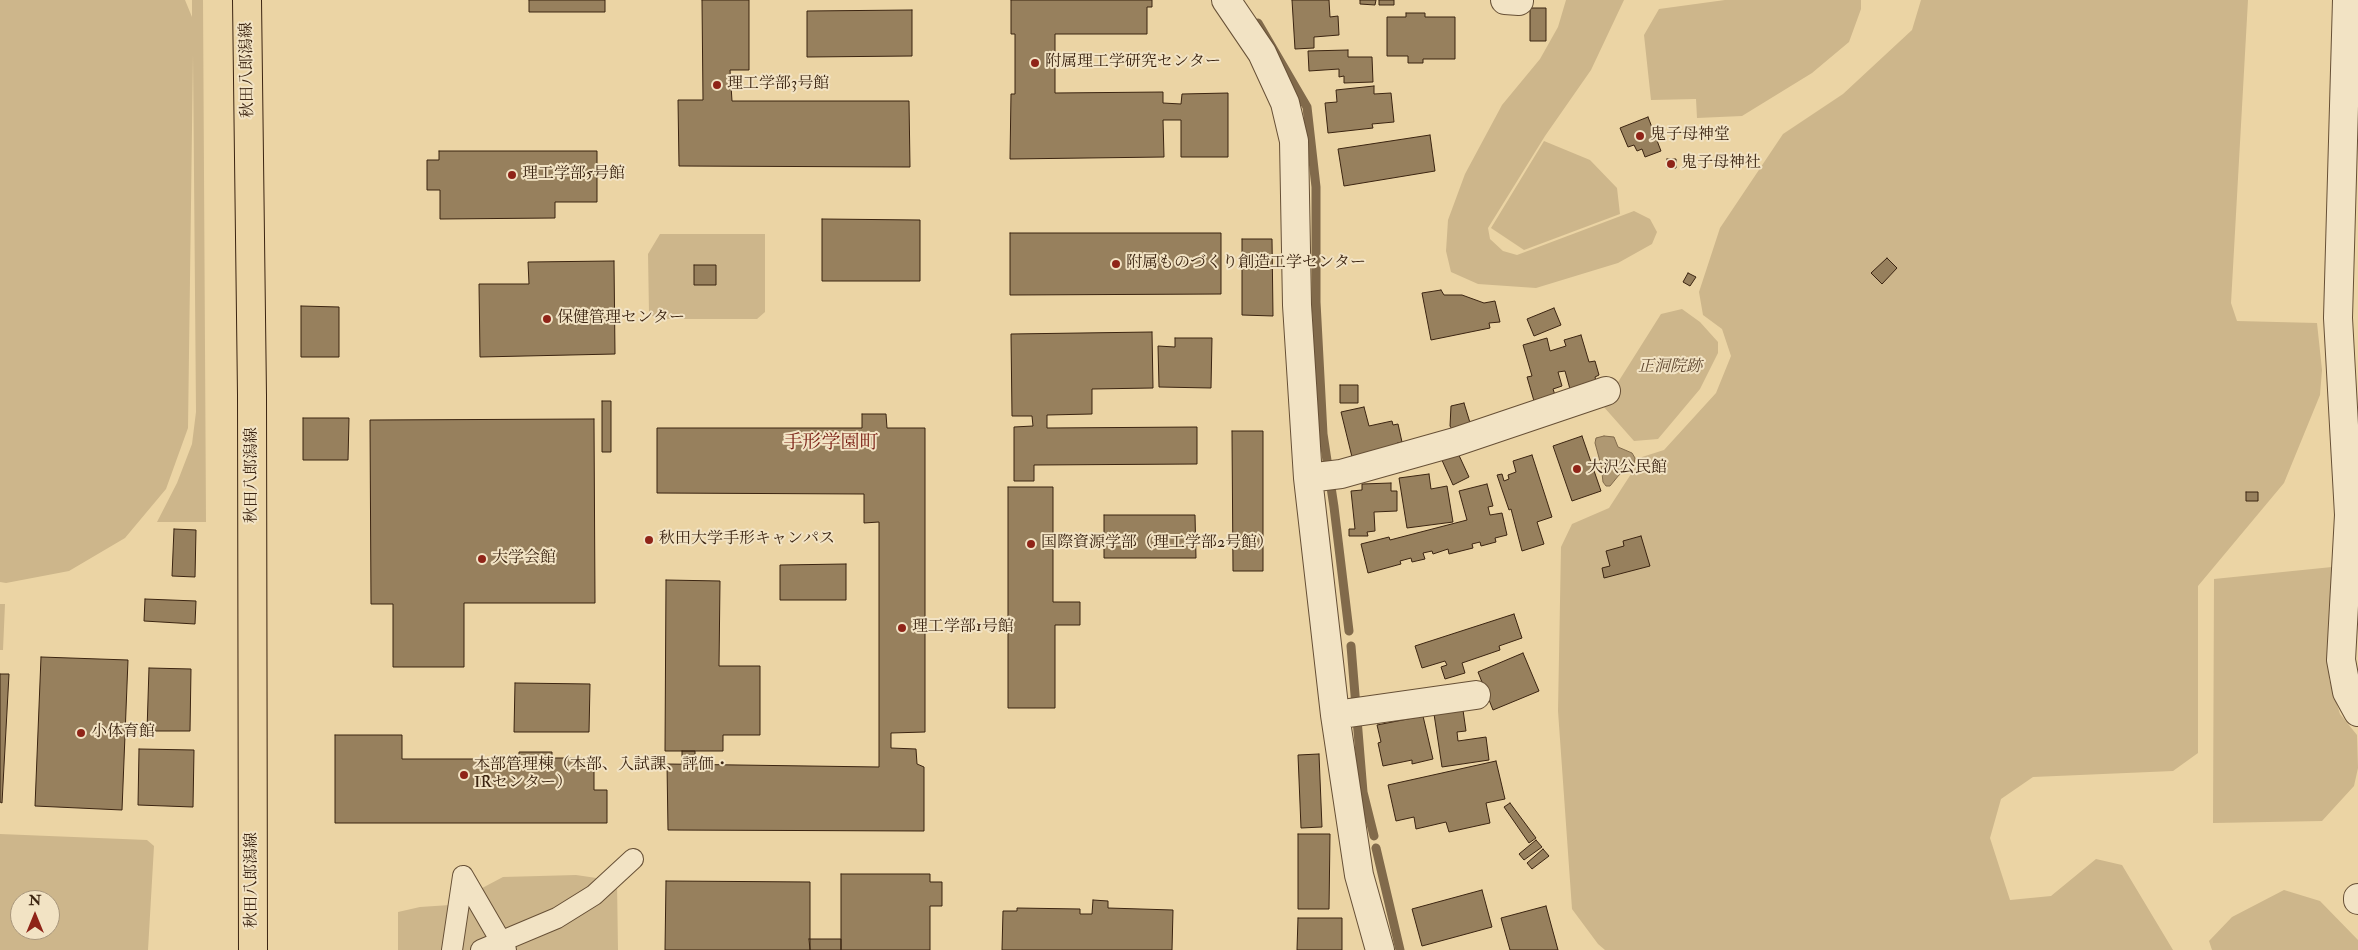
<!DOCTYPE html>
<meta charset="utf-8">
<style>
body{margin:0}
#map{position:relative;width:2358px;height:950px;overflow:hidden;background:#ebd4a4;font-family:"IM FELL Double Pica",serif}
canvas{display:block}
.north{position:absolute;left:10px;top:890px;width:50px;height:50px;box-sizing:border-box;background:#f2e3c4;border:1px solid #a9977c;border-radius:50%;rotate:0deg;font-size:14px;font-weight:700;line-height:20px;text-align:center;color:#3b2411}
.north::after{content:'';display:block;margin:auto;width:18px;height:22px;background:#8f2418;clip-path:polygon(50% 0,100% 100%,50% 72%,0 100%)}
</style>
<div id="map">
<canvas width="2358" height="950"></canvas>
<div class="north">N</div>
</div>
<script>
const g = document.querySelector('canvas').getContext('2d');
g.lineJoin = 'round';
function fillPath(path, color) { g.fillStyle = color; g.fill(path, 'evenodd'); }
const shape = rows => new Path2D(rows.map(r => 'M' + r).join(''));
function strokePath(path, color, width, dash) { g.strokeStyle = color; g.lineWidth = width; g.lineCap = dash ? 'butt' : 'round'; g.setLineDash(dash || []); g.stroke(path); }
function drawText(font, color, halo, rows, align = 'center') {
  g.font = font + ' "IM FELL Double Pica","Noto Serif JP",serif'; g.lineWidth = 4; g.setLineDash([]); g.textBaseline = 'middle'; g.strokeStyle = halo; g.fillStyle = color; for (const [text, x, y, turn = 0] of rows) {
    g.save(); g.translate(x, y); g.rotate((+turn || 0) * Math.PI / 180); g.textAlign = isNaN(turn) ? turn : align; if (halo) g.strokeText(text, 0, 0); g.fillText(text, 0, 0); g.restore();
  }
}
const green = shape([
 [0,0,185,0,192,17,192,0,203,0,206,522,157,522,177,483,192,444,196,412,193,54,188,428,166,489,125,538,69,571,6,583,0,582],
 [1566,0,1624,0,1591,70,1545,136,1488,228,1490,239,1503,251,1517,255,1634,211,1650,219,1657,232,1652,244,1618,263,1536,288,1478,284,1451,272,1446,251,1448,220,1465,174,1502,105,1540,59,1558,27],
 [1725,0,1861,0,1861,9,1849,42,1812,73,1742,116,1697,118,1696,99,1651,100,1644,35,1659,9],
 [1921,0,2248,0,2231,303,2237,321,2317,323,2322,370,2320,395,2284,483,2198,586,2198,753,2173,771,2033,777,2001,799,1990,838,2010,900,2051,896,2096,859,2122,865,2173,950,1605,950,1598,944,1572,909,1558,711,1561,547,1572,524,1609,508,1642,457,1664,450,1716,393,1731,356,1722,329,1703,315,1699,292,1720,228,1783,134,1843,94,1912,30],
 [1544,141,1590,160,1617,188,1620,214,1524,250,1491,228],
 [660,234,765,234,765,312,757,319,656,319,649,313,648,254],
 [1682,309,1700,322,1718,342,1718,353,1700,389,1658,439,1634,441,1603,406,1661,314],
 [2332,567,2329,679,2340,714,2357,735,2358,768,2354,786,2322,821,2213,823,2214,579],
 [0,604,5,604,3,650,0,650],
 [0,834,147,840,154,846,148,950,0,950],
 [20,900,50,900,50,930,20,930],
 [576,875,617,881,618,950,398,950,398,912,420,907,450,905,503,877],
 [2284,890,2320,901,2358,940,2358,950,2212,950,2209,941,2232,917]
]);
const water = shape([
 [1604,436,1614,437,1618,447,1632,453,1635,458,1634,464,1619,475,1610,486,1606,486,1603,482,1601,465,1595,443,1596,438,1604,436]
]);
const stream = shape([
 [1258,23,1307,107,1316,187,1316,302,1323,434,1334,507,1349,631],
 [1351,646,1363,792,1374,836],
 [1376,848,1400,950]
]);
const building = shape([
 [529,0,605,0,605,12,529,12,529,0],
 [702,0,749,0,749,70,730,70,732,101,909,101,910,167,679,166,678,100,703,100,702,0],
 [1011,0,1152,0,1152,7,1147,7,1147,34,1055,34,1055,93,1163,92,1163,103,1181,104,1182,94,1228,93,1228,157,1181,157,1181,120,1163,120,1164,157,1010,159,1011,94,1015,94,1015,34,1011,34,1011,0],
 [1292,0,1329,0,1330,17,1338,16,1339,35,1314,37,1314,48,1295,49,1292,0],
 [1360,0,1376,0,1375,5,1360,4,1360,0],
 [1379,0,1394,0,1394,5,1379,5,1379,0],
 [1530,8,1546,8,1546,41,1530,41,1530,8],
 [912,10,912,56,807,57,807,11,912,10],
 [1406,13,1425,13,1425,17,1455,17,1455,59,1423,59,1423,63,1408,63,1408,56,1387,56,1387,17,1406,17,1406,13],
 [1348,50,1348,57,1372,57,1373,82,1344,83,1344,76,1339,77,1339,69,1309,71,1308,51,1348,50],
 [1374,86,1374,94,1391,93,1394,122,1372,124,1373,128,1328,133,1325,103,1337,102,1336,90,1374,86],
 [1648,117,1661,151,1645,157,1642,149,1637,151,1634,145,1628,147,1620,128,1648,117],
 [1430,135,1435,171,1344,186,1338,149,1430,135],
 [439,151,597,151,597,202,555,202,555,218,440,219,440,190,427,190,427,160,439,160,439,151],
 [1667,159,1676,159,1676,168,1667,168,1667,159],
 [822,219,920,220,920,281,822,281,822,219],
 [1010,233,1221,233,1221,294,1010,295,1010,233],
 [1242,239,1272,239,1273,316,1242,315,1242,239],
 [1887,258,1897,268,1882,284,1871,273,1887,258],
 [614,261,615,354,480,357,479,284,529,284,528,262,614,261],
 [694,265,716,265,716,285,694,285,694,265],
 [1688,273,1696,277,1690,286,1683,282,1688,273],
 [1441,290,1444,295,1462,295,1484,303,1495,301,1500,322,1489,323,1490,328,1431,340,1422,293,1441,290],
 [301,306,339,307,339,357,301,357,301,306],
 [1554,308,1561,325,1534,336,1527,319,1554,308],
 [1152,332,1153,388,1092,389,1092,414,1047,415,1047,428,1197,427,1197,464,1034,465,1034,481,1014,481,1014,427,1033,426,1032,416,1012,416,1011,334,1152,332],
 [1581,335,1589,362,1595,361,1599,375,1595,377,1596,381,1570,389,1565,371,1558,372,1562,386,1553,389,1555,395,1534,401,1527,377,1532,376,1523,345,1547,338,1550,351,1566,346,1564,340,1581,335],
 [1175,338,1212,338,1211,388,1159,387,1158,346,1175,347,1175,338],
 [1340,385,1358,385,1358,403,1340,403,1340,385],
 [602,401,611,401,611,452,602,452,602,401],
 [1464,403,1471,426,1453,431,1450,426,1451,406,1464,403],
 [1364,407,1369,426,1392,421,1393,425,1398,424,1402,442,1397,443,1397,446,1352,457,1341,412,1364,407],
 [862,414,886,414,887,428,925,428,925,732,891,733,891,748,916,749,917,764,924,767,924,831,668,830,667,764,879,767,879,522,864,523,864,494,657,493,657,428,862,428,862,414],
 [303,418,349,418,348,460,303,460,303,418],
 [594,419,595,603,464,603,464,667,393,667,393,604,371,604,370,420,594,419],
 [1232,431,1263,431,1263,571,1233,571,1232,431],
 [1582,436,1601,491,1572,501,1553,446,1582,436],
 [1457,451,1469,477,1453,485,1441,458,1457,451],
 [1532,455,1552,517,1537,522,1544,544,1522,551,1511,509,1509,510,1497,475,1502,474,1504,481,1509,479,1508,475,1516,472,1513,461,1532,455],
 [1429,474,1431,489,1447,486,1453,522,1407,528,1399,478,1429,474],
 [1391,483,1391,491,1397,491,1397,511,1374,512,1375,531,1367,532,1368,536,1349,536,1349,529,1355,529,1351,491,1362,490,1362,484,1391,483],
 [1487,484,1493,506,1488,507,1490,515,1502,513,1507,535,1495,538,1496,542,1481,546,1480,542,1472,544,1473,548,1449,554,1448,549,1433,554,1432,551,1423,553,1425,559,1412,562,1411,558,1400,561,1401,564,1368,573,1361,544,1389,537,1390,540,1467,520,1459,491,1487,484],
 [1008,487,1053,487,1053,602,1080,602,1080,625,1055,625,1055,708,1008,708,1008,487],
 [2246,492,2258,492,2258,501,2246,501,2246,492],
 [1104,515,1195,515,1196,558,1104,558,1104,515],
 [174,529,196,530,195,577,172,576,174,529],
 [1641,536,1650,566,1604,578,1602,568,1610,566,1606,551,1624,546,1623,541,1641,536],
 [846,564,846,600,780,600,780,565,846,564],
 [666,580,720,581,719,666,760,666,760,735,723,735,723,751,665,751,666,580],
 [145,599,196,601,195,624,144,621,145,599],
 [1514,614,1522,638,1499,646,1500,650,1462,663,1465,673,1445,679,1441,667,1447,665,1445,661,1422,668,1415,646,1514,614],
 [1523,653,1539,691,1493,710,1478,672,1523,653],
 [41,657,128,660,122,810,35,806,41,657],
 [149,668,191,669,190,731,147,731,149,668],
 [0,674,9,674,2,803,0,802,0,674],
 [515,683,590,684,589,732,514,732,515,683],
 [1463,710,1466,731,1457,732,1458,741,1486,737,1489,760,1442,767,1434,714,1463,710],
 [1423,716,1433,759,1412,764,1412,760,1383,766,1378,743,1381,742,1377,725,1423,716],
 [335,735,402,735,402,759,519,759,519,752,552,752,552,758,594,758,594,790,607,790,607,823,335,823,335,735],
 [139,749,194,750,193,807,138,805,139,749],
 [682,751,695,751,695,764,682,764,682,751],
 [1319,754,1322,827,1301,828,1298,755,1319,754],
 [1496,761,1505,799,1486,803,1490,823,1449,832,1446,822,1416,829,1414,817,1396,821,1388,785,1496,761],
 [1510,803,1536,838,1529,843,1504,807,1510,803],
 [1298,834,1330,834,1329,909,1298,909,1298,834],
 [1536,840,1542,847,1524,860,1519,854,1536,840],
 [1543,849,1549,856,1532,869,1527,863,1543,849],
 [841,874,930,874,930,882,942,882,942,906,930,906,930,950,841,950,841,874],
 [666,881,810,882,810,950,665,950,666,881],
 [1482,890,1492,927,1422,946,1412,909,1482,890],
 [1093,900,1108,901,1108,908,1173,910,1172,950,1002,950,1003,911,1017,911,1017,908,1080,909,1080,914,1092,914,1093,900],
 [1546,906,1558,950,1510,950,1501,918,1546,906],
 [1298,918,1342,918,1342,950,1297,950,1298,918],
 [809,939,841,939,841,950,810,950,809,939]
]);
const pedestrian = shape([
 [463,876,506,950],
 [452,950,463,876],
 [481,950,557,918,594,895,633,859]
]);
const minor = shape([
 [1226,0,1262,53,1285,103,1294,141,1297,305,1308,478,1335,715,1359,875,1380,950],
 [1505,0,1519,1],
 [2347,0,2338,318,2349,515,2341,660,2347,692,2358,712],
 [1308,478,1341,474,1455,442,1606,391],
 [1335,715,1476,695],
 [2358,898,2358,900]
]);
const primary = shape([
 [247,0,252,395,253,950]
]);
const markers = [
 [1035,63,5,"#8f2418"],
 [717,85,5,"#8f2418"],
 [1640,136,5,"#8f2418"],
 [1671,164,5,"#8f2418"],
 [512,175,5,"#8f2418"],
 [1116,264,5,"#8f2418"],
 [547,319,5,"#8f2418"],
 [1577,469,5,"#8f2418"],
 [649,540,5,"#8f2418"],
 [1031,544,5,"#8f2418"],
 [482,559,5,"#8f2418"],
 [902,628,5,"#8f2418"],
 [81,733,5,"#8f2418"],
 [464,775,5,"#8f2418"]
];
const poiNames = [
 ["附属理工学研究センター",1045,63],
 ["理工学部3号館",727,85],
 ["鬼子母神堂",1650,136],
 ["鬼子母神社",1681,164],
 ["理工学部5号館",522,175],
 ["附属ものづくり創造工学センター",1126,264],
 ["保健管理センター",557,319],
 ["大沢公民館",1587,469],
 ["秋田大学手形キャンパス",659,540],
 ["国際資源学部（理工学部2号館）",1041,544],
 ["大学会館",492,559],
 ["理工学部1号館",912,628],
 ["小体育館",91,733],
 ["本部管理棟（本部、入試課、評価・",474,766],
 ["IRセンター）",474,784]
];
const streetNames = [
 ["秋田八郎潟線",248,70,-91],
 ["秋田八郎潟線",253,475,-90],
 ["秋田八郎潟線",253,880,-90]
];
const parkNames = [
 ["正洞院跡",1670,368]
];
const quarterNames = [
 ["手形学園町",831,444]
];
fillPath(green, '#cdb68b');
fillPath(water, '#af9872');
strokePath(water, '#816a4b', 1);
strokePath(stream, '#816a4b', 9);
fillPath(building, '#97805d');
strokePath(building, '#3b2411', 1);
strokePath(pedestrian, '#675036', 22);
strokePath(minor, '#675036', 30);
strokePath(primary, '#3b2411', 30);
strokePath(pedestrian, '#f2e3c4', 20);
strokePath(minor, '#f2e3c4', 28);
strokePath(primary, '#ebd4a4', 28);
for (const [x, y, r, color] of markers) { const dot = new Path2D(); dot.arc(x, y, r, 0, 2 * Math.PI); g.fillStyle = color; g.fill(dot); strokePath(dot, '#f2e3c4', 2); }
drawText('16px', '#3b2411', '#f2e3c4', poiNames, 'left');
drawText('16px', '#3b2411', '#f2e3c4', streetNames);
drawText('italic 16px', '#604830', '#f2e3c4', parkNames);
drawText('19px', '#7a1f14', '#f2e3c4', quarterNames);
</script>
